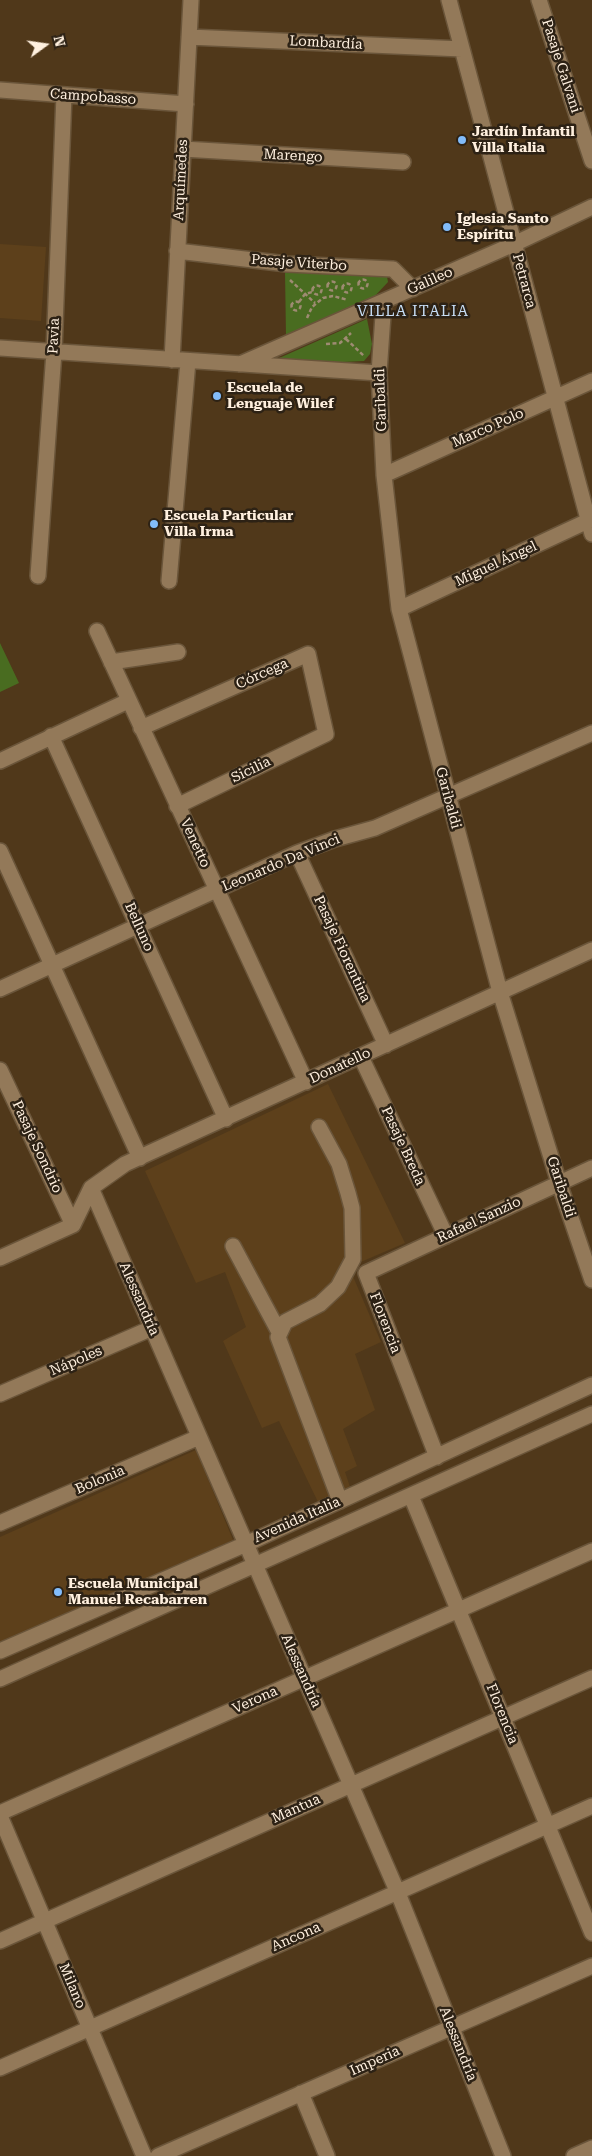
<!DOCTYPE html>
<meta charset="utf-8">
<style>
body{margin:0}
#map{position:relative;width:592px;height:2156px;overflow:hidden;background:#50381a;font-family:"Roboto Serif",serif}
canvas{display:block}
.north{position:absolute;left:20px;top:20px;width:50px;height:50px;-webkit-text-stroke:4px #2d2215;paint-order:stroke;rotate:76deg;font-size:14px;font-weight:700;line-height:20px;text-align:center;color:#fff0df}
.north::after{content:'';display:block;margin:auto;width:18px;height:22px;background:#fff0df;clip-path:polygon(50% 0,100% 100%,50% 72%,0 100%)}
</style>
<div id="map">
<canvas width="592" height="2156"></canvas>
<div class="north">N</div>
</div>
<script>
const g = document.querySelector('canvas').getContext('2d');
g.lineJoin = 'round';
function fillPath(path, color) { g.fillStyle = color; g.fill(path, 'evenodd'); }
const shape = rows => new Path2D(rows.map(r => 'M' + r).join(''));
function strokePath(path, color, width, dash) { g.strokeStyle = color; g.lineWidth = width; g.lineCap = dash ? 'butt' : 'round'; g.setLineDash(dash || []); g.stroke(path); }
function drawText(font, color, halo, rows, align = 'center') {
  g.font = font + ' "Roboto Serif",serif'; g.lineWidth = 5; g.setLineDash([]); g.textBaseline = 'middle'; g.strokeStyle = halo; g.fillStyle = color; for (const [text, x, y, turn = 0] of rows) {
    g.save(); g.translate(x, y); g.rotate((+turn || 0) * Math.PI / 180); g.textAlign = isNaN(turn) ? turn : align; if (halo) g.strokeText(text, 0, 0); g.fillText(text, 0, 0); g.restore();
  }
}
const built = shape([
 [0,244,46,247,41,321,0,318],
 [328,1084,405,1243,349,1267,381,1342,355,1354,375,1410,343,1429,357,1466,345,1472,350,1487,318,1502,279,1421,262,1428,223,1341,246,1327,225,1272,196,1283,145,1171],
 [196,1450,233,1540,0,1643,0,1537]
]);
const green = shape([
 [382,270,386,271,388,282,374,297,286,336,285,272],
 [367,319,372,344,370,354,364,361,279,365,277,359],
 [0,643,19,683,0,692]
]);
const path = shape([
 '358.5 284a4.5 4.5 0 1 1 9 0a4.5 4.5 0 1 1-9 0Z',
 [290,280,315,303],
 '327.5 286a4.5 4.5 0 1 1 9 0a4.5 4.5 0 1 1-9 0Z',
 '342.5 288a4.5 4.5 0 1 1 9 0a4.5 4.5 0 1 1-9 0Z',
 '312.5 290a4.5 4.5 0 1 1 9 0a4.5 4.5 0 1 1-9 0Z',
 '291.5 306a4.5 4.5 0 1 1 9 0a4.5 4.5 0 1 1-9 0Z',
 [299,302,305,294,312,292],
 [307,318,312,307,323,298,333,296,348,300],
 [346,339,364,356],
 [326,344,340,343,351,333]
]);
const minor = shape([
 [449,0,592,534],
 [539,0,592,161],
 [189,37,462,49],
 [0,90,186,104],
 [183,149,403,162],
 [177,251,287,264,393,269,413,289],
 [384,301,379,373,384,475,399,609,500,992,559,1183,592,1280],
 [0,348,379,373],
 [172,360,191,0],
 [240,364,514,244,592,207],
 [384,475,592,381],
 [38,576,54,352,64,95],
 [169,581,188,361],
 [399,609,592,519],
 [97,631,306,1082],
 [111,662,178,652],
 [141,728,308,654,326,734,177,806],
 [51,736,226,1119],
 [0,761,128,701],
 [0,851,140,1158],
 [297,853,386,1045],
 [0,989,297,853,335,839,375,828,592,733],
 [361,1057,446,1236],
 [0,1070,73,1225],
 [319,1127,339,1164,348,1193,352,1208,353,1259,338,1287,320,1304,285,1322,278,1337,340,1501],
 [91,1188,398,1893,503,2156],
 [233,1246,279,1332],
 [0,1258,73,1225,91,1188,125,1164,592,950],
 [0,1394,152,1328],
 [437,1457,366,1273,592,1168],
 [411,1496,592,1933],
 [0,1523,199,1437],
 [0,1651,246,1544,592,1385],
 [0,1679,592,1414],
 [0,1813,592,1551],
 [0,1816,144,2156],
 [0,1941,592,1678],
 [0,2068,592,1806],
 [301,2093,327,2156],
 [158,2156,592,1966],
 [574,2156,592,2148]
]);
const markers = [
 [462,140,5,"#82bcfa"],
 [447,227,5,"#82bcfa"],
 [217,396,5,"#82bcfa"],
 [154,524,5,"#82bcfa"],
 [58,1592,5,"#82bcfa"]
];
const streetNames = [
 ["Lombardía",326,43,3],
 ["Pasaje Galvani",561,66,72],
 ["Campobasso",93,97,4],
 ["Marengo",293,156,3],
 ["Arquímedes",181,180,-87],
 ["Pasaje Viterbo",299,263,4],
 ["Galileo",430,281,-24],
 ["Petrarca",524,281,75],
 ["Pavia",54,336,-87],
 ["Garibaldi",381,400,-92],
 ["Marco Polo",488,428,-24],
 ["Miguel Ángel",496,564,-25],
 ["Córcega",262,674,-24],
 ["Sicilia",251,770,-26],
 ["Garibaldi",448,798,75],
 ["Venetto",195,843,65],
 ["Leonardo Da Vinci",281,863,-23],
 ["Belluno",139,927,66],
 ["Pasaje Fiorentina",342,949,65],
 ["Donatello",340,1066,-25],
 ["Pasaje Breda",403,1146,65],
 ["Pasaje Sondrio",37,1147,65],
 ["Garibaldi",561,1187,72],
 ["Rafael Sanzio",479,1220,-25],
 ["Alessandría",139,1299,66],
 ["Florencia",385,1323,69],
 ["Nápoles",76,1361,-23],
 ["Bolonia",100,1480,-23],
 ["Avenida Italia",297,1520,-24],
 ["Alessandría",301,1671,66],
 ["Verona",255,1700,-24],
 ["Florencia",502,1714,68],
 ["Mantua",296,1809,-24],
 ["Ancona",296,1937,-24],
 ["Milano",72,1986,67],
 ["Alessandría",458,2044,68],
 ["Imperia",375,2061,-24]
];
const poiNames = [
 ["Jardín Infantil",472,132],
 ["Villa Italia",472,148],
 ["Iglesia Santo",457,219],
 ["Espíritu",457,235],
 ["Escuela de",227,388],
 ["Lenguaje Wilef",227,404],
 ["Escuela Particular",164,516],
 ["Villa Irma",164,532],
 ["Escuela Municipal",68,1584],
 ["Manuel Recabarren",68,1600]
];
const neighbourhoodNames = [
 ["VILLA ITALIA",413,312]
];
fillPath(built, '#5d401b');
fillPath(green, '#496c20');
strokePath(minor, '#6a553a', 18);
strokePath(path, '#9e8b72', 2.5, [4, 2.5]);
strokePath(minor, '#937959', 15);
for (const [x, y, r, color] of markers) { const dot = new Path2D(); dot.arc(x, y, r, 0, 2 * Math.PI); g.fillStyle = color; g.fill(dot); strokePath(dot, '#2d2215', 2); }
drawText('14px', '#fff0df', '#2d2215', streetNames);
drawText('bold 14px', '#fff0df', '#2d2215', poiNames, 'left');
g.letterSpacing = '1px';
drawText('15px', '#c7ddf4', '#2d2215', neighbourhoodNames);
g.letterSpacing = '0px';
</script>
